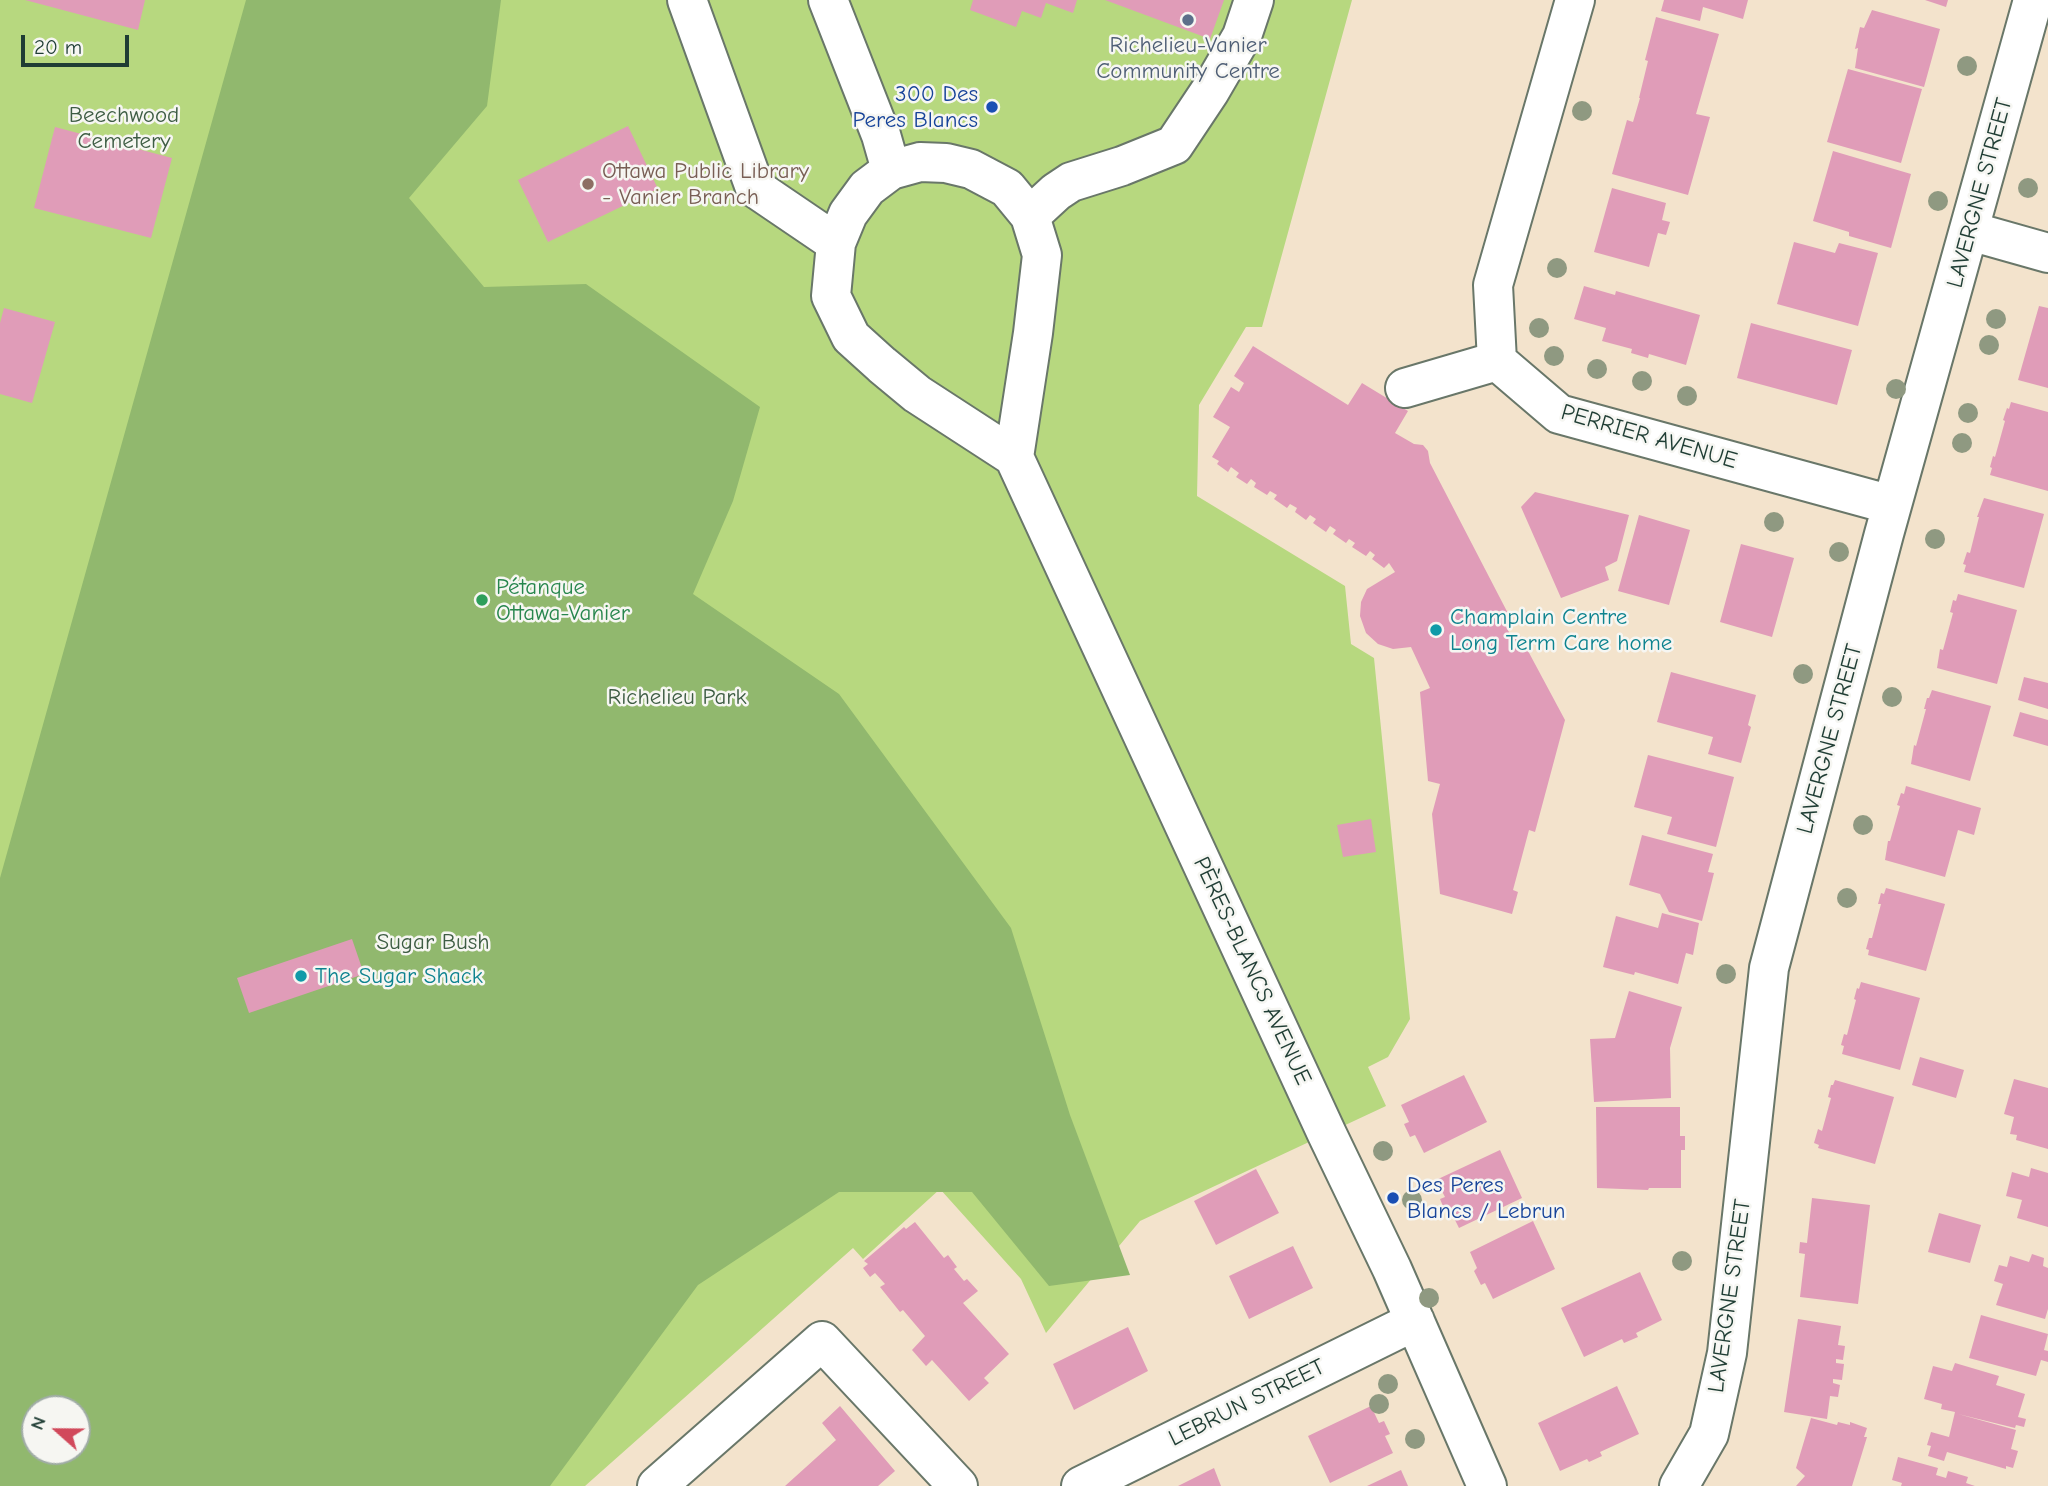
<!DOCTYPE html>
<meta charset="utf-8">
<style>
body{margin:0}
#map{position:relative;width:2048px;height:1486px;overflow:hidden;background:#f3e3cc;font-family:"Comic Neue",sans-serif}
canvas{display:block}
.north{position:absolute;left:21px;top:1395px;width:70px;height:70px;box-sizing:border-box;background:#f6f6f2;border:2px solid #a0aca6;border-radius:50%;rotate:291deg;font-size:19px;font-weight:700;line-height:28px;text-align:center;color:#1f3d34}
.north::after{content:'';display:block;margin:auto;width:24px;height:32px;background:#d1495b;clip-path:polygon(50% 0,100% 100%,50% 72%,0 100%)}
.scale{position:absolute;left:21px;top:35px;width:108px;height:32px;box-sizing:border-box;border:4px solid #1f3d34;border-top:0;padding-left:9px;font-size:21px;line-height:24px;white-space:nowrap;color:#1f3d34;-webkit-text-stroke:5px #f6f6f2;paint-order:stroke}
</style>
<div id="map">
<canvas width="2048" height="1486"></canvas>
<div class="north">N</div>
<div class="scale">20 m</div>
</div>
<script>
const g = document.querySelector('canvas').getContext('2d');
g.lineJoin = 'round';
function fillPath(path, color) { g.fillStyle = color; g.fill(path, 'evenodd'); }
const shape = rows => new Path2D(rows.map(r => 'M' + r).join(''));
function strokePath(path, color, width, dash) { g.strokeStyle = color; g.lineWidth = width; g.lineCap = dash ? 'butt' : 'round'; g.setLineDash(dash || []); g.stroke(path); }
function drawText(font, color, halo, rows, align = 'center') {
  g.font = font + ' "Comic Neue",sans-serif'; g.lineWidth = 5; g.setLineDash([]); g.textBaseline = 'middle'; g.strokeStyle = halo; g.fillStyle = color; for (const [text, x, y, turn = 0] of rows) {
    g.save(); g.translate(x, y); g.rotate((+turn || 0) * Math.PI / 180); g.textAlign = isNaN(turn) ? turn : align; if (halo) g.strokeText(text, 0, 0); g.fillText(text, 0, 0); g.restore();
  }
}
const green = shape([
 [0,0,1352,0,1262,327,1246,327,1199,405,1197,496,1345,586,1351,644,1374,658,1410,1019,1388,1057,1368,1067,1386,1106,1140,1221,1046,1333,1021,1279,940,1189,863,1259,853,1248,585,1486,0,1486],
 [35,1409,77,1409,77,1451,35,1451]
]);
const forest = shape([
 [246,0,501,0,487,106,409,198,484,287,586,284,760,407,733,501,693,594,839,694,1011,928,1070,1115,1130,1275,1049,1286,972,1192,839,1192,698,1285,550,1486,0,1486,0,878],
 [35,1409,77,1409,77,1451,35,1451]
]);
const building = shape([
 [25,0,145,0,138,30],
 [973,0,1077,0,1073,13,1046,3,1041,18,1022,11,1016,27,970,10],
 [1105,0,1224,0,1210,39],
 [1664,0,1748,0,1743,19,1703,7,1700,21,1661,11],
 [1925,0,1948,0,1946,7],
 [1872,10,1940,29,1924,87,1855,68,1858,48,1855,49,1860,27,1864,28],
 [1656,17,1719,34,1696,114,1710,117,1688,195,1612,174,1627,120,1633,122,1640,98,1639,98,1648,61,1645,60],
 [1848,69,1922,89,1901,163,1827,142],
 [628,126,658,189,548,242,518,180],
 [55,127,172,158,151,238,34,208],
 [1833,151,1911,174,1891,248,1849,236,1849,232,1813,221],
 [1612,188,1666,203,1662,220,1670,222,1666,235,1658,233,1649,267,1594,252],
 [1794,242,1835,253,1839,243,1878,253,1858,326,1777,304],
 [1584,286,1615,295,1616,291,1700,315,1686,365,1649,354,1648,358,1631,353,1632,349,1602,341,1606,328,1574,319],
 [2039,306,2048,308,2048,388,2018,380],
 [4,308,55,322,32,403,0,394,0,323],
 [1751,323,1852,350,1837,405,1737,378],
 [1253,346,1348,405,1362,383,1408,411,1395,433,1414,444,1423,445,1428,451,1430,463,1513,623,1506,626,1513,640,1520,636,1565,720,1535,832,1529,830,1513,890,1518,892,1512,914,1440,894,1432,814,1440,784,1428,781,1420,692,1430,688,1411,647,1393,649,1378,644,1366,633,1360,616,1361,602,1367,589,1395,572,1389,563,1384,568,1372,559,1375,555,1370,551,1366,556,1352,547,1355,543,1349,539,1346,543,1333,534,1336,530,1330,526,1326,532,1313,523,1316,519,1310,515,1306,520,1295,512,1297,508,1290,504,1287,508,1274,499,1277,495,1270,491,1267,495,1254,487,1256,483,1251,479,1247,484,1236,477,1239,473,1231,467,1228,472,1217,464,1219,461,1212,457,1230,427,1213,417,1231,387,1239,392,1244,383,1234,376],
 [2011,402,2048,412,2048,491,1990,475,1992,468,1990,467,1993,456,1995,457,2005,421,2003,420,2007,408,2009,409],
 [1535,492,1629,515,1617,561,1605,567,1609,580,1561,598,1521,507],
 [1984,498,2044,514,2024,588,1964,572,1966,565,1963,564,1967,552,1970,553,1979,517,1977,517],
 [1639,515,1690,530,1669,605,1618,591],
 [1741,544,1794,558,1772,637,1720,622],
 [1958,594,2017,610,1997,684,1937,668,1940,649,1943,650,1953,613,1950,612,1953,600,1956,601],
 [1671,672,1756,695,1748,725,1751,727,1741,763,1708,754,1713,737,1657,722],
 [2024,677,2048,683,2048,709,2018,700],
 [1932,690,1991,706,1970,781,1911,764,1914,745,1916,746,1926,709,1924,709,1927,698,1929,698],
 [2020,712,2048,720,2048,746,2013,736],
 [1648,755,1734,777,1716,847,1667,834,1672,817,1634,807],
 [1906,786,1981,808,1974,835,1958,830,1945,877,1885,860,1888,841,1890,841,1900,806,1897,805,1901,793,1904,794],
 [1371,819,1376,852,1343,857,1337,825],
 [1642,835,1713,854,1708,872,1714,873,1702,921,1669,912,1660,894,1629,885],
 [1886,888,1945,904,1926,971,1868,955,1869,950,1866,949,1869,938,1872,938,1881,904,1878,904,1881,893,1884,894],
 [1662,913,1699,923,1693,955,1686,953,1678,984,1635,972,1634,975,1603,967,1616,916,1658,928],
 [352,939,364,974,249,1013,237,978],
 [1861,982,1920,998,1900,1070,1842,1054,1844,1046,1841,1045,1844,1034,1847,1035,1856,1000,1854,999,1857,988,1859,989],
 [1629,991,1682,1007,1670,1048,1671,1098,1594,1102,1590,1039,1615,1038],
 [1920,1057,1964,1070,1956,1098,1912,1085],
 [1464,1075,1487,1122,1424,1153,1415,1135,1410,1137,1404,1124,1409,1122,1401,1105],
 [2014,1079,2048,1088,2048,1149,2016,1140,2017,1135,2010,1134,2014,1117,2004,1114],
 [1835,1080,1894,1097,1875,1164,1818,1148,1819,1145,1814,1143,1818,1129,1822,1131,1831,1098,1828,1097,1831,1085,1833,1085],
 [1596,1107,1680,1107,1680,1136,1685,1136,1685,1150,1681,1150,1681,1188,1649,1188,1648,1190,1597,1188],
 [1500,1150,1522,1198,1459,1228,1450,1210,1445,1211,1440,1199,1445,1197,1436,1180],
 [2031,1168,2048,1173,2048,1227,2017,1218,2022,1200,2006,1196,2012,1172,2029,1177],
 [1256,1169,1279,1213,1216,1245,1194,1201],
 [1812,1198,1870,1205,1858,1304,1800,1297,1805,1254,1799,1253,1800,1242,1807,1243],
 [1939,1213,1981,1225,1970,1263,1928,1252],
 [1533,1221,1555,1269,1493,1299,1485,1283,1481,1285,1474,1271,1477,1268,1470,1252],
 [915,1222,944,1258,948,1255,957,1267,954,1269,964,1281,967,1279,978,1291,963,1303,1009,1354,984,1378,989,1383,969,1401,932,1360,926,1366,912,1350,925,1336,903,1310,900,1312,880,1287,885,1284,875,1273,870,1277,863,1268,868,1264,864,1261,904,1227,906,1229],
 [1293,1246,1313,1288,1249,1319,1229,1276],
 [2032,1254,2044,1258,2043,1266,2048,1268,2048,1309,2045,1319,1996,1305,2003,1284,1994,1281,1999,1265,2007,1267,2010,1256,2029,1262],
 [1640,1272,1662,1320,1636,1333,1638,1337,1624,1343,1622,1339,1584,1357,1561,1308],
 [1981,1315,2048,1334,2044,1350,2048,1351,2048,1362,2041,1360,2036,1376,1969,1358],
 [1798,1319,1841,1326,1838,1345,1845,1346,1843,1360,1836,1359,1836,1363,1844,1364,1842,1380,1833,1379,1833,1383,1840,1385,1838,1397,1830,1396,1827,1419,1784,1412],
 [1128,1327,1148,1371,1074,1410,1053,1364],
 [1955,1363,1999,1376,1996,1385,2025,1394,2018,1417,2026,1419,2024,1427,2016,1425,2015,1428,1958,1414,2016,1430,2011,1449,2018,1451,2013,1468,2006,1466,2006,1469,1947,1452,1944,1461,1928,1456,1931,1446,1927,1445,1931,1432,1949,1437,1955,1412,1941,1409,1942,1404,1924,1399,1933,1366,1952,1371],
 [1617,1386,1639,1434,1600,1452,1602,1456,1589,1462,1587,1459,1560,1471,1538,1423],
 [840,1406,895,1471,878,1486,785,1486,836,1440,822,1423],
 [1371,1406,1379,1423,1384,1421,1390,1434,1385,1436,1393,1453,1330,1483,1308,1436],
 [1811,1418,1837,1425,1838,1422,1850,1425,1850,1422,1867,1428,1864,1437,1867,1437,1852,1486,1796,1486,1805,1476,1796,1468],
 [1898,1457,1938,1468,1936,1475,1946,1478,1948,1471,1968,1477,1966,1483,1975,1486,1901,1486,1902,1483,1892,1480],
 [1214,1468,1221,1486,1178,1486],
 [1401,1470,1408,1486,1367,1486]
]);
const minor = shape([
 [687,0,755,188,836,243],
 [828,0,881,135,891,170],
 [1575,0,1493,285,1497,361,1559,414,1892,505],
 [920,162,946,163,971,169,1007,188,1030,216,1042,255,1033,333,1014,457,917,394,882,365,851,337,831,296,836,243,848,214,867,188,891,170,920,162],
 [1030,216,1056,192,1071,182,1122,166,1174,145,1210,91,1242,36,1254,0],
 [1970,231,2048,253],
 [1405,388,1497,361],
 [1014,457,1327,1134,1392,1269,1487,1486],
 [657,1486,822,1341,958,1486],
 [1081,1486,1415,1321],
 [1679,1486,1709,1434,1727,1353,1769,968,1884,534,2033,0]
]);
const trees = [
 [1967,66],
 [1582,111],
 [2028,188],
 [1938,201],
 [1557,268],
 [1996,319],
 [1539,328],
 [1989,345],
 [1554,356],
 [1597,369],
 [1642,381],
 [1896,389],
 [1687,396],
 [1968,413],
 [1962,443],
 [1774,522],
 [1935,539],
 [1839,552],
 [1803,674],
 [1892,697],
 [1863,825],
 [1847,898],
 [1726,974],
 [1383,1151],
 [1412,1200],
 [1682,1261],
 [1429,1298],
 [1388,1384],
 [1379,1404],
 [1415,1439]
];
const markers = [
 [1188,20,7,"#5c6f8a"],
 [992,107,7,"#1a4fb4"],
 [588,184,7,"#8d6e63"],
 [482,600,7,"#2e9e5b"],
 [1436,630,7,"#0f9aa8"],
 [301,976,7,"#0f9aa8"],
 [1393,1198,7,"#1a4fb4"]
];
const serviceNames = [
 ["Richelieu-Vanier",1188,45],
 ["Community Centre",1188,71]
];
const transitNames = [
 ["300 Des",978,94],
 ["Peres Blancs",978,120],
 ["Des Peres",1407,1185,"left"],
 ["Blancs / Lebrun",1407,1211,"left"]
];
const parkNames = [
 ["Beechwood",124,115],
 ["Cemetery",124,141],
 ["Richelieu Park",677,697],
 ["Sugar Bush",433,942]
];
const educationNames = [
 ["Ottawa Public Library",602,171],
 ["- Vanier Branch",602,197]
];
const streetNames = [
 ["LAVERGNE STREET",1980,193,-75],
 ["PERRIER AVENUE",1649,437,16],
 ["LAVERGNE STREET",1830,739,-75],
 ["PÈRES-BLANCS AVENUE",1252,971,65],
 ["LAVERGNE STREET",1730,1296,-82],
 ["LEBRUN STREET",1247,1403,-26]
];
const leisureNames = [
 ["Pétanque",496,587],
 ["Ottawa-Vanier",496,613]
];
const cultureNames = [
 ["Champlain Centre",1450,617],
 ["Long Term Care home",1450,643],
 ["The Sugar Shack",315,976]
];
fillPath(green, '#b7d87f');
fillPath(forest, '#91b86e');
fillPath(building, '#e09cb8');
strokePath(minor, '#697769', 42);
strokePath(minor, '#fff', 38);
g.fillStyle = '#8f9981';
for (const [x, y] of trees) { g.beginPath(); g.arc(x, y, 10, 0, 2 * Math.PI); g.fill(); }
for (const [x, y, r, color] of markers) { const dot = new Path2D(); dot.arc(x, y, r, 0, 2 * Math.PI); g.fillStyle = color; g.fill(dot); strokePath(dot, '#f6f6f2', 2.5); }
drawText('23px', '#4e5e75', '#f6f6f2', serviceNames);
drawText('23px', '#164399', '#f6f6f2', transitNames, 'right');
drawText('23px', '#3d5c43', '#f6f6f2', parkNames);
drawText('23px', '#785e54', '#f6f6f2', educationNames, 'left');
drawText('23px', '#1f3d34', '#f6f6f2', streetNames);
drawText('23px', '#27864d', '#f6f6f2', leisureNames, 'left');
drawText('23px', '#0d838f', '#f6f6f2', cultureNames, 'left');
</script>
